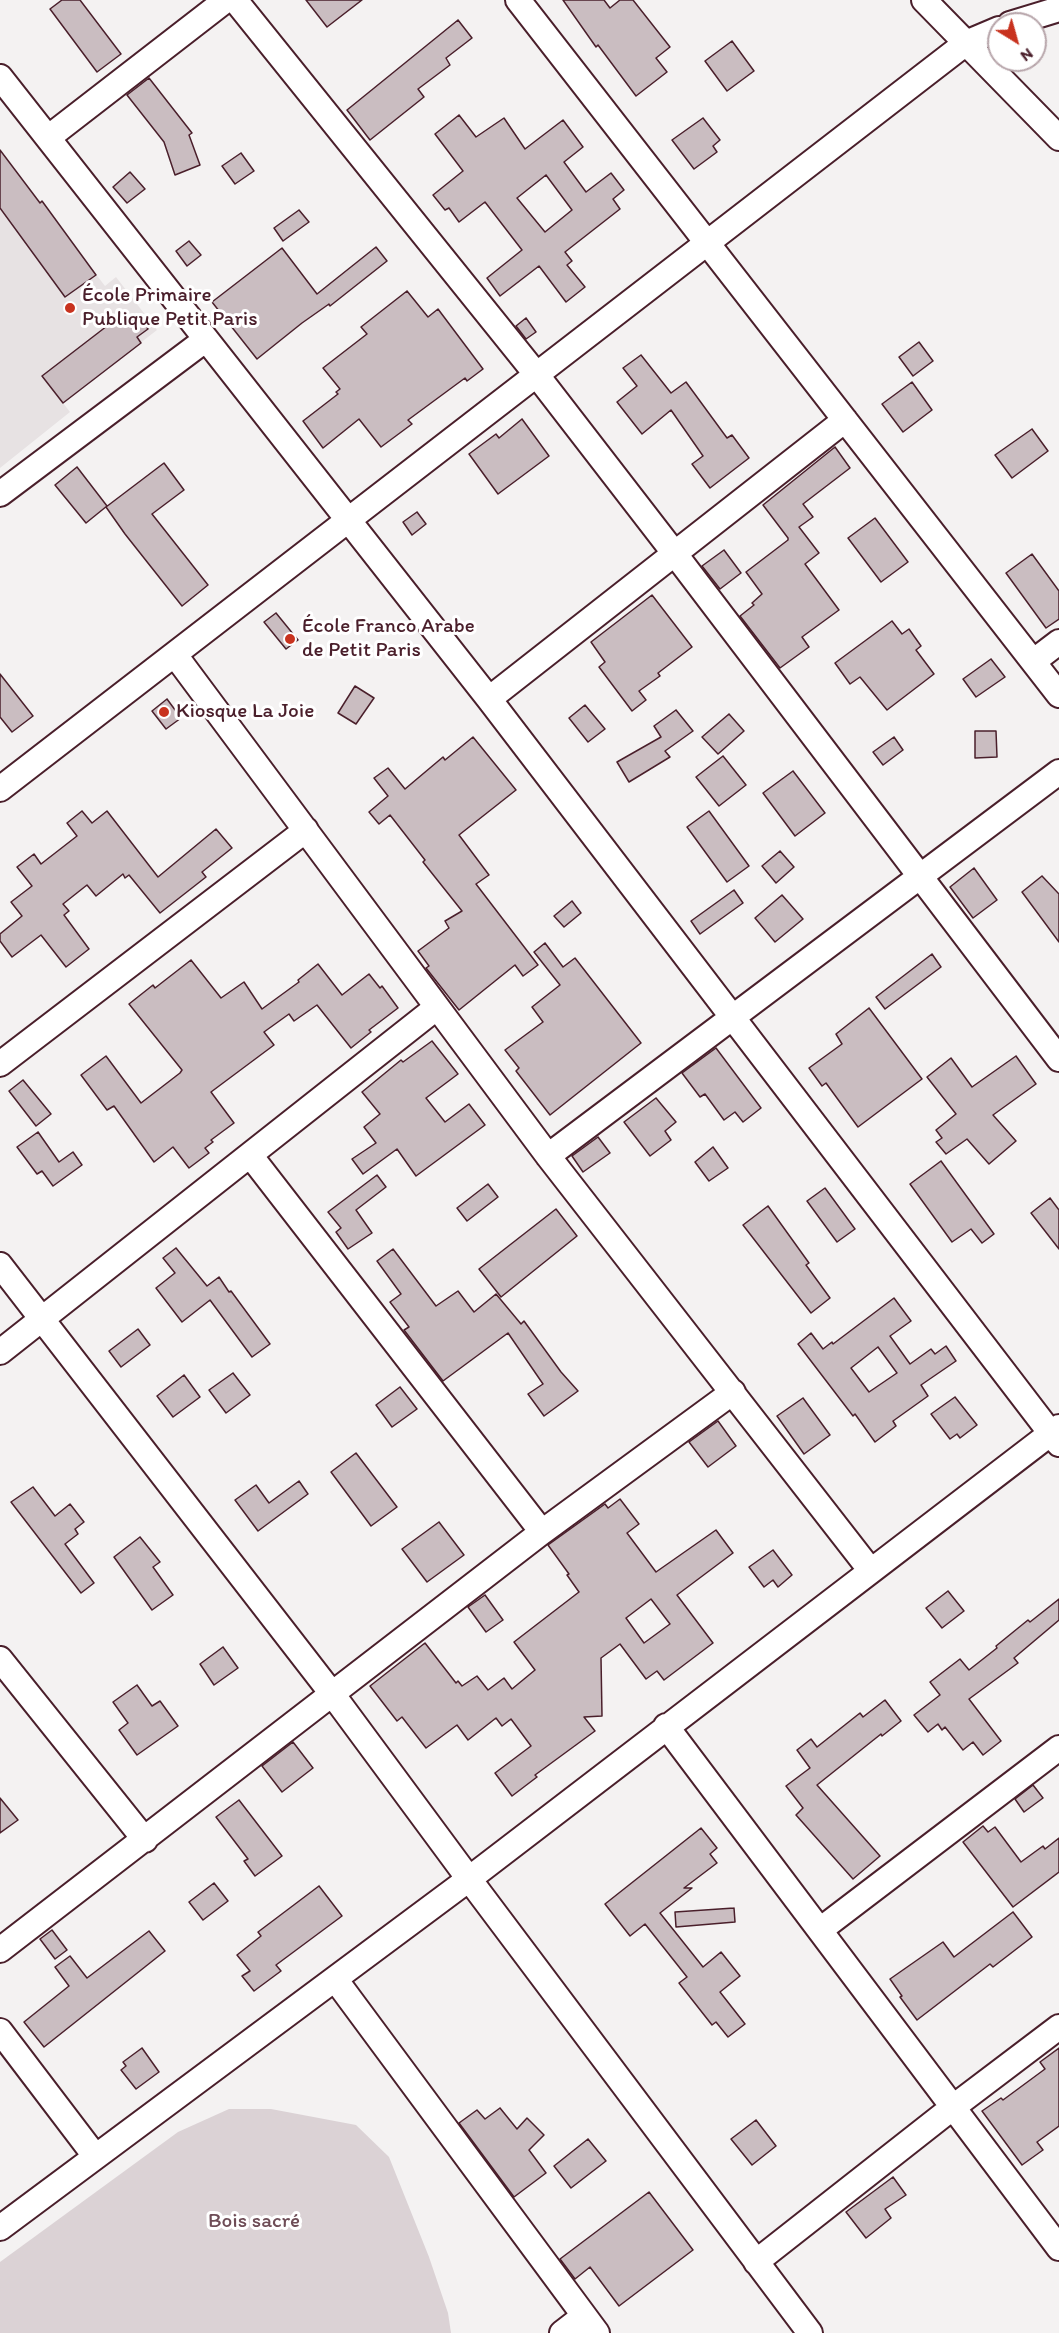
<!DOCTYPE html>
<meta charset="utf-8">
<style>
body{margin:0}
#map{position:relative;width:1059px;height:2333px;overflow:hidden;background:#f4f2f2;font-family:Itim,sans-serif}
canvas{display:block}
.north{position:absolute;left:987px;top:12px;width:60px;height:60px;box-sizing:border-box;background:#fff;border:2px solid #b7a5aa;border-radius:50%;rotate:143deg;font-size:16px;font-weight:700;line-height:24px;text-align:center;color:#4a1f2b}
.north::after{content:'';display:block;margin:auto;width:21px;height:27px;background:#c8321e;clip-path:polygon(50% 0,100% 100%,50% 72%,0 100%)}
</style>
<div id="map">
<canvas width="1059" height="2333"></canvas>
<div class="north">N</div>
</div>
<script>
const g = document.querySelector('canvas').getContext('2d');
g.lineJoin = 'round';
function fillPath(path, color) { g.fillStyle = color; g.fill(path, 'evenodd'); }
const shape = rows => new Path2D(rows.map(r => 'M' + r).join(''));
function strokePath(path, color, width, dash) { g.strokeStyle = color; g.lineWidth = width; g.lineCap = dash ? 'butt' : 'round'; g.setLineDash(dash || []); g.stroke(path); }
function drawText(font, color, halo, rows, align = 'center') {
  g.font = font + ' Itim,sans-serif'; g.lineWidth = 6; g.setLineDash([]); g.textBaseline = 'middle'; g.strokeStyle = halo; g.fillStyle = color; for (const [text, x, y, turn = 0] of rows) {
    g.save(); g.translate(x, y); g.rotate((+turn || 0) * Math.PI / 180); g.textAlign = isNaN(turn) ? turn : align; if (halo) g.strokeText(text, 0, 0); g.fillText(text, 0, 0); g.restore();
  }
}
const built = shape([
 [0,150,105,286,116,277,157,330,63,403,70,412,0,468]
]);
const green = shape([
 [229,2109,271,2109,356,2125,389,2157,429,2257,448,2313,451,2333,0,2333,0,2262,178,2132]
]);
const building = shape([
 [62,0,80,0,121,54,97,72,50,9,62,0],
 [306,0,362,0,327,27,306,0],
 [563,0,604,0,610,8,620,0,633,0,670,47,656,58,667,72,636,96,598,45,596,47,563,0],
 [458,20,472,38,446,58,450,65,418,89,424,97,370,140,347,110,458,20],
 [732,41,754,71,727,91,705,61,732,41],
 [149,78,192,133,189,135,200,165,175,175,164,142,127,95,149,78],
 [459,115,476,137,504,118,525,149,563,120,583,147,564,162,586,192,611,173,624,190,613,199,620,209,565,252,572,261,567,265,585,287,566,302,539,266,500,296,487,278,522,250,485,202,459,222,449,208,445,210,433,195,463,171,435,134,459,115],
 [546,175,572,210,545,232,517,198,546,175],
 [703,118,720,140,713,146,717,152,694,169,672,140,703,118],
 [0,150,40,203,42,201,96,275,65,297,0,208,0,150],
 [241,153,254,171,235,184,222,166,241,153],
 [130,172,145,189,127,203,113,187,130,172],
 [299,210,309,222,283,241,274,228,299,210],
 [189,241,201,255,187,266,176,251,189,241],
 [376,247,387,261,330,306,329,304,302,323,257,359,212,302,282,248,317,294,376,247],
 [407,291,428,317,438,309,483,369,467,381,465,378,408,420,412,424,381,447,359,419,323,448,303,421,338,394,336,392,340,389,323,368,367,334,361,327,407,291],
 [120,316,127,325,139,316,148,329,137,337,141,343,63,403,42,376,120,316],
 [526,318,536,332,526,339,516,326,526,318],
 [919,342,933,361,913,376,899,357,919,342],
 [641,355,671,393,686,382,727,438,732,435,749,458,710,488,692,464,703,456,671,410,642,434,617,402,637,386,623,368,641,355],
 [912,382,932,410,903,432,882,404,912,382],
 [522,419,549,456,498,494,469,454,496,434,499,438,522,419],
 [1032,429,1048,451,1012,478,995,455,1032,429],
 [835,447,850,468,803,504,813,517,799,527,819,553,805,564,839,610,802,637,809,647,780,668,740,616,754,605,752,603,762,594,746,572,788,540,788,538,763,505,835,447],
 [164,463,184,490,152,514,208,585,182,606,125,534,106,507,164,463],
 [77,467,107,506,86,523,55,485,77,467],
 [417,512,426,524,412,535,403,522,417,512],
 [875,518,908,562,881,582,848,538,875,518],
 [724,550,741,573,720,589,702,566,724,550],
 [1032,554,1059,591,1059,619,1046,628,1006,573,1032,554],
 [652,595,692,647,658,673,660,676,639,691,646,700,632,711,599,667,605,662,591,642,652,595],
 [276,613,298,640,286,649,264,622,276,613],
 [892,621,902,634,909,629,921,646,916,650,934,674,887,710,860,677,850,684,835,663,892,621],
 [991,659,1005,677,976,697,963,679,991,659],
 [0,674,33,716,12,732,0,717,0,674],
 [355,686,374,698,356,724,338,713,355,686],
 [167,699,181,718,166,729,152,711,167,699],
 [585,705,605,729,588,742,569,718,585,705],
 [676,710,693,731,665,751,670,757,629,782,617,762,661,737,654,726,676,710],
 [729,714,744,731,718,754,702,737,729,714],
 [975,731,996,731,997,757,975,758,975,731],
 [473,737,516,790,459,835,489,875,476,884,538,965,523,976,515,965,459,1010,426,968,429,966,418,951,449,928,445,921,462,911,423,862,425,860,390,815,379,824,369,812,388,796,374,778,388,768,405,789,443,757,445,760,473,737],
 [894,737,903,750,883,765,873,752,894,737],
 [723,756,746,785,719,806,696,777,723,756],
 [793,771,825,813,795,836,763,793,793,771],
 [82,811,92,823,107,811,158,877,216,829,232,848,202,872,206,877,160,913,129,875,125,878,123,874,96,896,87,885,63,904,69,911,64,915,89,949,66,967,41,935,12,957,0,941,0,934,22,916,11,902,32,886,17,867,34,854,41,864,77,836,67,823,82,811],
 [709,811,749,866,727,882,687,827,709,811],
 [780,851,794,867,776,883,762,866,780,851],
 [974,868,997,900,973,918,950,887,974,868],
 [1042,876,1059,894,1059,942,1022,892,1042,876],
 [734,890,743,903,700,934,691,921,734,890],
 [782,895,803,919,775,942,755,918,782,895],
 [572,901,581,913,564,927,554,916,572,901],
 [545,943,563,967,575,958,641,1043,550,1115,516,1071,519,1068,505,1050,543,1022,532,1007,560,985,534,952,545,943],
 [932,954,941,967,885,1009,876,997,932,954],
 [191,960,221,998,244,982,262,1009,299,982,298,980,318,964,342,995,369,974,380,988,382,986,398,1008,369,1030,371,1032,351,1048,317,1005,294,1021,289,1014,264,1032,274,1045,211,1092,234,1123,211,1140,213,1142,205,1148,209,1153,189,1168,173,1147,154,1162,114,1106,107,1110,81,1075,106,1056,141,1103,180,1073,182,1070,129,1004,153,985,155,988,191,960],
 [869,1008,922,1079,858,1127,826,1083,822,1086,809,1068,842,1044,836,1034,869,1008],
 [432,1041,458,1074,426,1098,445,1122,469,1104,485,1125,416,1176,397,1149,363,1174,352,1159,376,1143,364,1127,380,1114,362,1092,401,1060,403,1062,432,1041],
 [716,1048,761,1108,743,1122,735,1112,724,1120,705,1094,700,1097,682,1073,716,1048],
 [1016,1056,1036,1084,993,1115,1016,1141,989,1164,967,1139,946,1154,936,1142,942,1138,936,1130,956,1114,927,1077,951,1058,972,1087,1016,1056],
 [23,1080,51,1114,36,1126,9,1091,23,1080],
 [656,1098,676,1122,665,1131,671,1140,650,1156,624,1122,656,1098],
 [38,1132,59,1162,73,1152,82,1165,53,1186,42,1171,37,1174,17,1147,38,1132],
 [598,1137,610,1153,583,1172,572,1156,598,1137],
 [713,1147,728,1168,709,1181,695,1162,713,1147],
 [941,1161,994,1234,982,1243,971,1229,952,1242,910,1184,941,1161],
 [377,1175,386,1187,356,1210,372,1233,348,1249,336,1232,341,1228,328,1212,377,1175],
 [488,1184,498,1197,467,1221,457,1208,488,1184],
 [825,1188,855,1229,837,1242,807,1201,825,1188],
 [1050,1198,1059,1210,1059,1249,1031,1213,1050,1198],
 [768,1206,809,1263,806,1265,830,1298,811,1313,743,1225,768,1206],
 [556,1209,577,1236,501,1297,479,1269,556,1209],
 [176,1248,207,1286,219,1277,229,1292,231,1291,270,1344,252,1357,210,1300,182,1322,156,1288,175,1273,163,1258,176,1248],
 [393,1249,436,1306,458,1291,474,1312,496,1294,521,1324,524,1321,561,1372,578,1391,544,1416,528,1394,543,1384,508,1333,443,1381,404,1330,409,1327,390,1302,401,1294,377,1261,393,1249],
 [894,1298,911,1321,890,1336,910,1364,931,1349,935,1354,946,1346,956,1361,921,1385,928,1396,893,1421,896,1426,875,1442,855,1414,853,1416,798,1344,811,1333,823,1349,832,1342,833,1344,894,1298],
 [878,1347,897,1373,869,1392,851,1368,878,1347],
 [138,1329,150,1345,121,1367,109,1351,138,1329],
 [233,1373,250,1395,226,1413,209,1390,233,1373],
 [184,1375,200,1397,173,1417,157,1396,184,1375],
 [400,1387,417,1409,392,1427,376,1405,400,1387],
 [955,1397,977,1425,960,1438,957,1434,950,1439,931,1414,955,1397],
 [803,1398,830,1435,804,1454,777,1416,803,1398],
 [718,1421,736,1446,708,1467,689,1442,718,1421],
 [356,1453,397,1507,371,1526,331,1472,356,1453],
 [299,1481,308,1494,258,1531,235,1500,256,1485,269,1503,299,1481],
 [33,1487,55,1516,70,1504,84,1522,75,1529,78,1534,65,1544,94,1583,81,1593,11,1502,33,1487],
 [620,1499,639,1524,627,1533,656,1572,716,1530,733,1553,677,1595,713,1643,664,1680,657,1671,646,1679,620,1644,601,1658,602,1716,584,1717,595,1731,535,1775,537,1777,512,1796,495,1773,531,1746,511,1719,502,1726,496,1718,468,1740,457,1725,426,1748,402,1717,397,1721,370,1686,425,1643,456,1683,458,1681,462,1686,477,1676,488,1690,504,1678,512,1689,535,1670,514,1642,579,1592,567,1575,569,1574,548,1545,605,1504,608,1508,620,1499],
 [651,1599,670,1624,644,1643,626,1618,651,1599],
 [439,1522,464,1555,427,1582,402,1549,439,1522],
 [140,1537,160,1562,153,1567,173,1595,152,1610,114,1557,140,1537],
 [773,1550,792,1575,778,1587,773,1580,764,1587,749,1567,773,1550],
 [948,1591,964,1611,942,1628,926,1608,948,1591],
 [485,1595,503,1620,486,1632,468,1607,485,1595],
 [1059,1599,1059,1620,1014,1658,1018,1663,969,1699,1001,1741,983,1755,973,1742,963,1750,945,1727,942,1730,938,1724,928,1732,914,1715,940,1695,930,1682,960,1659,969,1670,997,1648,996,1646,1028,1620,1030,1622,1059,1599],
 [223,1647,238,1668,214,1685,200,1664,223,1647],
 [137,1685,152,1706,160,1701,178,1726,137,1755,119,1730,128,1723,113,1702,137,1685],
 [885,1700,901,1721,882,1736,881,1734,817,1785,880,1856,853,1879,796,1815,803,1808,786,1786,810,1768,797,1750,811,1739,817,1747,860,1713,863,1717,885,1700],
 [293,1742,313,1768,282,1792,262,1766,293,1742],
 [1033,1785,1043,1798,1024,1812,1015,1799,1033,1785],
 [0,1798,18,1820,0,1833,0,1798],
 [239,1800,282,1856,255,1876,244,1861,248,1859,216,1817,239,1800],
 [983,1826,988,1832,995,1827,1021,1862,1043,1846,1045,1849,1059,1838,1059,1872,1013,1907,963,1842,983,1826],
 [701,1828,717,1848,710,1854,717,1863,684,1888,692,1888,660,1913,703,1967,721,1952,740,1976,720,1992,745,2024,728,2037,716,2022,712,2025,679,1983,687,1977,645,1924,630,1936,605,1904,701,1828],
 [214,1883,228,1901,203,1920,189,1902,214,1883],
 [319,1886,342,1916,276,1965,281,1971,254,1991,242,1976,250,1971,237,1955,261,1936,258,1932,319,1886],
 [734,1908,735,1922,676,1927,675,1912,734,1908],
 [1013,1912,1032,1937,993,1967,990,1964,917,2020,900,1997,902,1996,890,1979,943,1942,954,1957,1013,1912],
 [52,1930,67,1950,55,1959,40,1939,52,1930],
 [149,1931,165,1951,44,2047,24,2022,69,1986,55,1967,70,1956,87,1978,149,1931],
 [142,2048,159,2072,136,2089,121,2070,126,2066,123,2062,142,2048],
 [1059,2048,1059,2126,1037,2142,1043,2150,1022,2165,982,2111,1001,2098,1003,2100,1045,2069,1040,2062,1059,2048],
 [500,2108,517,2129,527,2118,544,2135,529,2150,546,2173,514,2197,459,2123,477,2110,485,2119,500,2108],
 [756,2120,776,2146,752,2165,731,2139,756,2120],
 [588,2139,606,2161,571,2188,554,2166,588,2139],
 [893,2177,906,2195,885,2209,891,2218,866,2238,846,2212,893,2177],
 [649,2192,693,2250,619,2306,590,2267,575,2279,560,2259,649,2192]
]);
const minor = shape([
 [235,0,536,374,675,554,1059,1059],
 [518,0,1059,695],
 [924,0,1059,138],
 [1010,24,1059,9],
 [0,77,489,699,1059,1444],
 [49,137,226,0],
 [0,494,205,340],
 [175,655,548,1156,871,1571],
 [1034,661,1059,642],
 [489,699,845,420],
 [0,789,966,43,999,29],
 [0,1064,306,830],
 [250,1155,542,1532],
 [548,1156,1059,772],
 [0,1265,333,1695,469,1879,810,2333],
 [0,1352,436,1008],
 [0,1659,145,1840],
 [666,1726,1059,2248],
 [820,1930,1059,1748],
 [0,1950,542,1532,733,1392],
 [335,1979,597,2333],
 [0,2031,95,2156],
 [0,2228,469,1879,1059,1427],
 [756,2262,952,2108,1059,2027],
 [562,2333,584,2316]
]);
const markers = [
 [70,308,6,"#c8321e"],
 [290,639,6,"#c8321e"],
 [164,712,6,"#c8321e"]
];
const poiNames = [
 ["École Primaire",82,296],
 ["Publique Petit Paris",82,320],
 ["École Franco Arabe",302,627],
 ["de Petit Paris",302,651],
 ["Kiosque La Joie",176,712]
];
const parkNames = [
 ["Bois sacré",254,2222]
];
fillPath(built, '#e7e2e3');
fillPath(green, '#dbd2d5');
fillPath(building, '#cabdc1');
strokePath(building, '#4a1f2b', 1.5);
strokePath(minor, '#4a1f2b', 28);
strokePath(minor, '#fff', 24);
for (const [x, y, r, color] of markers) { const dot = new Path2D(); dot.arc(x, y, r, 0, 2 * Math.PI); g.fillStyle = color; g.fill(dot); strokePath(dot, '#fff', 2); }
drawText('21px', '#4a1f2b', '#fff', poiNames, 'left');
drawText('21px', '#6e4c56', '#fff', parkNames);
</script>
